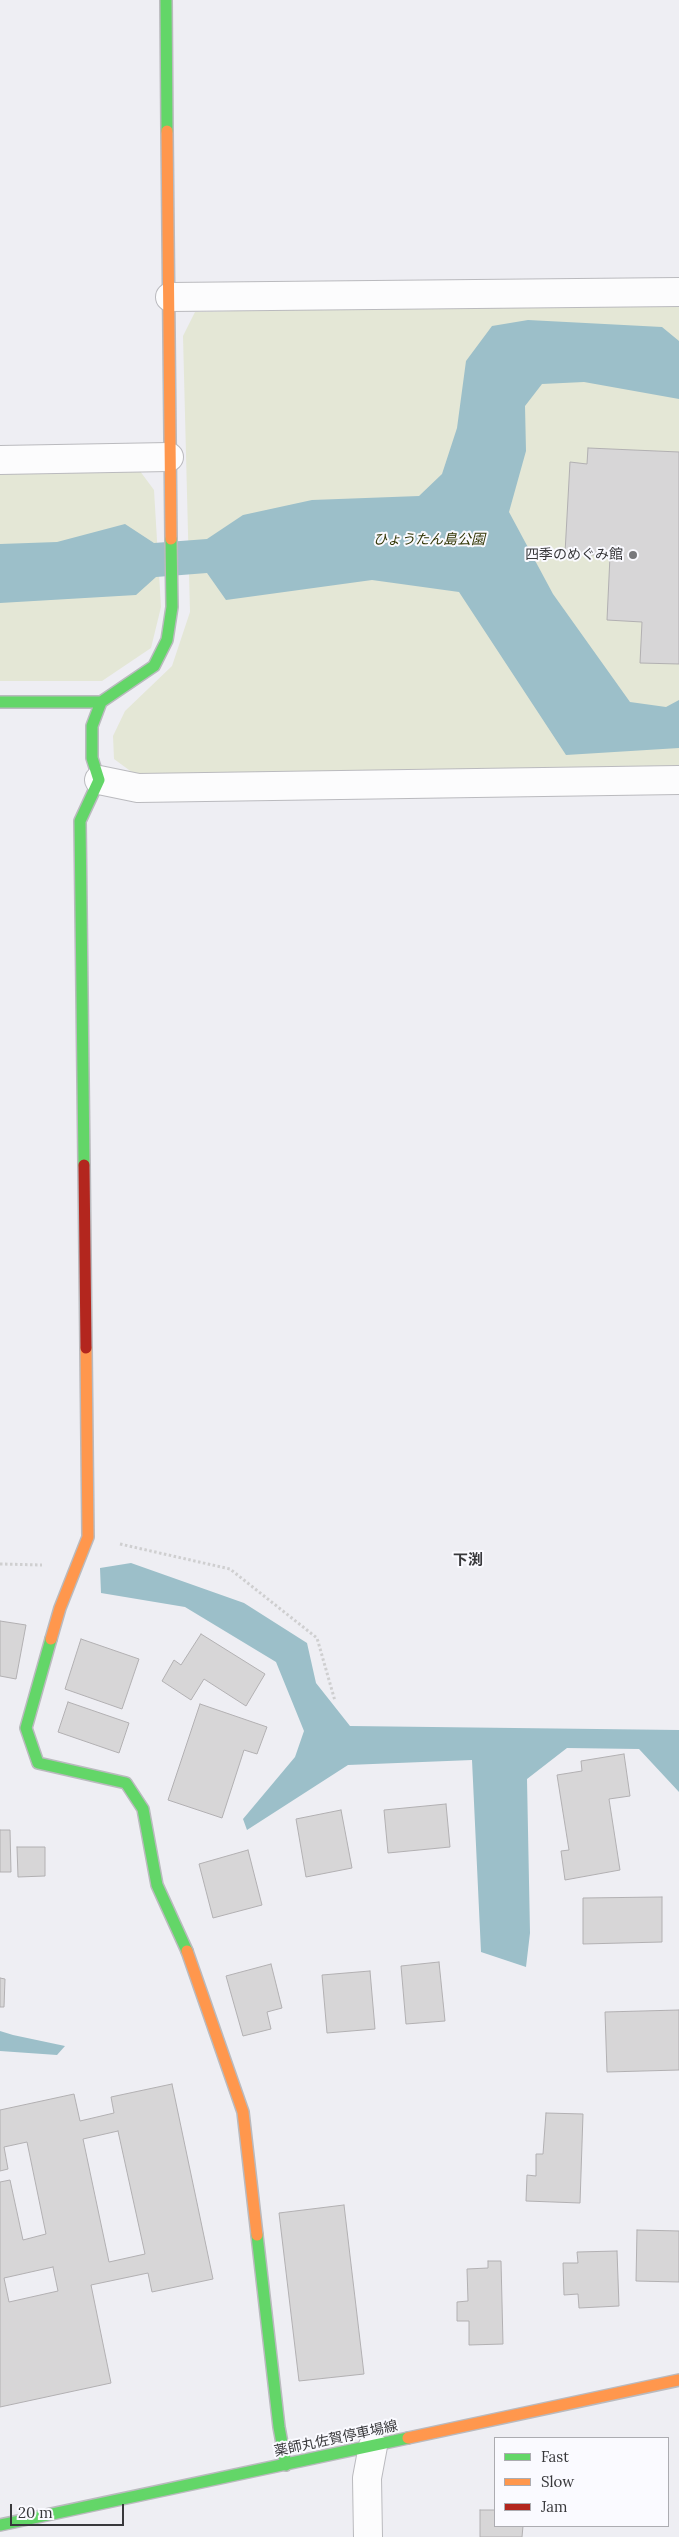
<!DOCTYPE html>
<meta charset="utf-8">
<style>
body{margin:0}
#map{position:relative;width:679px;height:2537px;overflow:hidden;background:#eeeef3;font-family:Lora,serif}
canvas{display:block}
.legend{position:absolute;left:494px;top:2437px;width:175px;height:90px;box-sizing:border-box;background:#fafaff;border:1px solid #acacb1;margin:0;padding:6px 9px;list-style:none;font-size:15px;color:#38383b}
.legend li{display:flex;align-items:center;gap:10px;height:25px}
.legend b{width:25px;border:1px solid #acacb1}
.scale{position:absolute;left:10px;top:2504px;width:114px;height:22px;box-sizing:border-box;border:2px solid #38383b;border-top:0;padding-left:6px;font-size:15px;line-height:18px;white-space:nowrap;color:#38383b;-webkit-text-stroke:4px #fafaff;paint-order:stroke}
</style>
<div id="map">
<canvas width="679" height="2537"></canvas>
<ul class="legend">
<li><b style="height:6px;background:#63d668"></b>Fast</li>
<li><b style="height:6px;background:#ff974d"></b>Slow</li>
<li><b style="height:6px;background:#b3261e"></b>Jam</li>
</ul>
<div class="scale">20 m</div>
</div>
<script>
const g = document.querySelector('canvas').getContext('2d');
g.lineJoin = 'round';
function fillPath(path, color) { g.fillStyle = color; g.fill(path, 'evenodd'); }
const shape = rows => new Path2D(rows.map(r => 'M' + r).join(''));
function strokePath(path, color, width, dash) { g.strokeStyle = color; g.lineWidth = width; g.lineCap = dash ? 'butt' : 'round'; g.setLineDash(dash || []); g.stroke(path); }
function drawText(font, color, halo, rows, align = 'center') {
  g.font = font + ' Lora,"Noto Sans JP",serif'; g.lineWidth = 4; g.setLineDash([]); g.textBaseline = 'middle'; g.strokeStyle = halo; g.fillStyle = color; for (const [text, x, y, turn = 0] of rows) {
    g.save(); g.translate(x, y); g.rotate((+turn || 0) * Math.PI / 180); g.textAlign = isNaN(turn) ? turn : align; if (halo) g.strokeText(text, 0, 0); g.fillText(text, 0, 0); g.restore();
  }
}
const green = shape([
 [679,305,679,768,140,778,114,759,113,736,125,711,172,666,190,612,183,336,195,312,435,306],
 [137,467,154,490,161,607,151,648,102,681,0,681,0,470]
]);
const water = shape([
 [528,320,662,327,679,341,679,399,584,382,542,384,525,406,526,451,509,512,553,594,630,702,666,707,679,700,679,748,566,755,459,592,372,580,226,600,207,573,156,577,136,595,0,603,0,544,57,542,125,524,154,543,207,539,243,515,312,500,419,496,442,474,457,428,466,361,492,326],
 [131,1563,244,1603,307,1643,316,1683,350,1726,679,1730,679,1792,639,1749,567,1748,527,1779,530,1933,526,1967,481,1952,472,1760,348,1765,247,1830,243,1819,295,1757,304,1731,276,1662,185,1607,101,1593,100,1568],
 [0,2031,13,2035,65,2046,57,2055,0,2051]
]);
const building = shape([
 [588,448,679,452,679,664,640,663,642,622,607,620,610,556,565,553,570,462,587,464,588,448],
 [0,1621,26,1625,16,1679,0,1676,0,1621],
 [201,1634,265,1674,246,1706,204,1679,191,1700,162,1681,174,1660,181,1665,201,1634],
 [81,1639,139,1659,122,1709,65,1689,81,1639],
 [68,1702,129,1723,119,1753,58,1732,68,1702],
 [200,1704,267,1727,257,1754,244,1750,222,1818,168,1800,200,1704],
 [624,1754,630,1796,609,1799,620,1870,565,1880,561,1851,569,1850,557,1775,582,1771,581,1761,624,1754],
 [446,1804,450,1847,388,1853,384,1810,446,1804],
 [341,1810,352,1868,306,1877,296,1819,341,1810],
 [0,1830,10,1830,11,1872,0,1872,0,1830],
 [17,1847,45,1847,45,1876,18,1877,17,1847],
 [248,1850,262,1905,213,1918,199,1864,248,1850],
 [662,1897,662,1942,583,1944,583,1898,662,1897],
 [439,1962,445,2021,406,2024,401,1966,439,1962],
 [271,1964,282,2008,267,2012,271,2029,243,2036,226,1976,271,1964],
 [370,1971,375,2029,327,2033,322,1975,370,1971],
 [0,1978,5,1979,4,2007,0,2007,0,1978],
 [679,2010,679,2070,607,2072,605,2012,679,2010],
 [172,2084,213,2279,152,2292,148,2273,91,2285,111,2383,0,2407,0,2182,10,2180,23,2240,46,2234,27,2142,4,2147,8,2169,0,2171,0,2110,74,2094,80,2121,114,2113,111,2097,172,2084],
 [118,2131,145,2254,109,2262,83,2139,118,2131],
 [53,2267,58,2291,9,2302,4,2278,53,2267],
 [546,2113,583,2114,580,2203,526,2201,527,2175,536,2176,536,2154,543,2154,546,2113],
 [344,2205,364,2374,299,2381,279,2213,344,2205],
 [637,2230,679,2231,679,2282,636,2281,637,2230],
 [617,2251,619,2306,579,2308,578,2294,564,2295,563,2263,578,2263,577,2252,617,2251],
 [488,2261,501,2261,503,2344,469,2345,469,2321,457,2321,457,2302,468,2301,467,2269,488,2268,488,2261],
 [480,2510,495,2510,495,2526,523,2526,522,2537,480,2537,480,2510]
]);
const path = shape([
 [120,1544,230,1569,317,1638,335,1701],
 [0,1564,42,1565]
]);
const street = shape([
 [170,297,679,292],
 [0,460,169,457],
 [99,780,138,788,679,780],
 [368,2537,367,2478,373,2446]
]);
const fast = shape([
 [166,0,167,131],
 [0,702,101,702,154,666,167,640,172,607,171,539],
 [84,1165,80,821,99,780,92,758,92,726,101,702],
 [51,1639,26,1728,38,1763,126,1783,143,1809,157,1885,187,1951],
 [257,2235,279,2427,286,2465],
 [0,2525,408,2438]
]);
const slow = shape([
 [167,131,171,539],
 [51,1639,60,1608,88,1537,86,1348],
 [187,1951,243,2112,257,2235],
 [408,2438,679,2380]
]);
const jam = shape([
 [84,1165,86,1348]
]);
const markers = [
 [633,555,5,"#78787b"]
];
const parkNames = [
 ["ひょうたん島公園",429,540]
];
const poiNames = [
 ["四季のめぐみ館",623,555]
];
const streetNames = [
 ["薬師丸佐賀停車場線",336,2439,-12]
];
const neighbourhoodNames = [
 ["下渕",468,1561]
];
fillPath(green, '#e4e7d6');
fillPath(water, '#9cbfc9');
fillPath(building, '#d7d6d7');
strokePath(building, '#b2b0b2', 1);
strokePath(street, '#bababe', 30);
strokePath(fast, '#bababe', 14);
strokePath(slow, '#bababe', 14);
strokePath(jam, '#bababe', 14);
strokePath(path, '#cfcfd0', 3, [2.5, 2.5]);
strokePath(street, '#fcfcfd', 28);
strokePath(fast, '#63d668', 11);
strokePath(slow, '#ff974d', 11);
strokePath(jam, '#b3261e', 11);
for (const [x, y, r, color] of markers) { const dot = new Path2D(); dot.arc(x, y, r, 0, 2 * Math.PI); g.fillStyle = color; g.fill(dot); strokePath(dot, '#fafaff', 2); }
drawText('italic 14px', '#323605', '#fafaff', parkNames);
drawText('14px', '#38383b', '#fafaff', poiNames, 'right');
drawText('14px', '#38383b', '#fafaff', streetNames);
drawText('bold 15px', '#38383b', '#fafaff', neighbourhoodNames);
</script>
